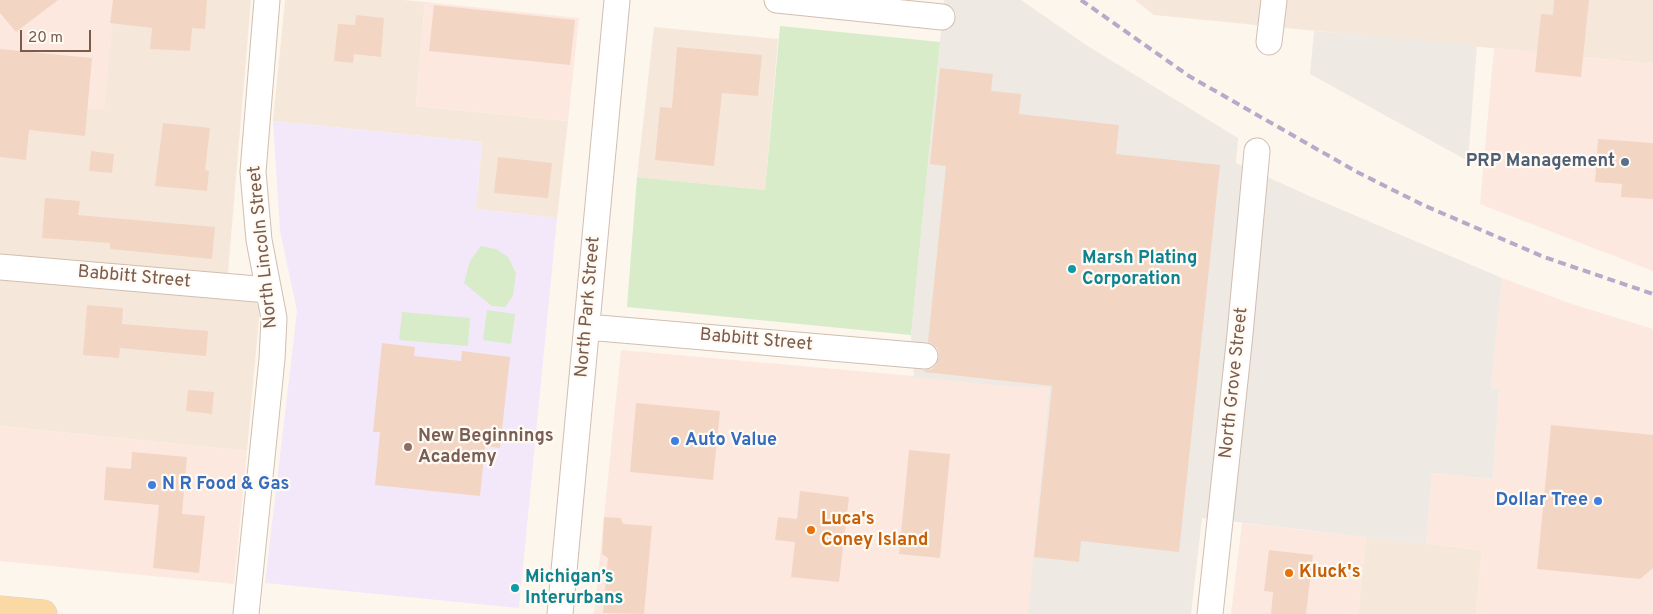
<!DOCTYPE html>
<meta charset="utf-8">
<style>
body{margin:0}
#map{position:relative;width:1653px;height:614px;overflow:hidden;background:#fdf6ec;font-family:Overpass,sans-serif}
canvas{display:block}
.scale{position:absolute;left:20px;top:30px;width:71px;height:22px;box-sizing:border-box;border:2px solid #7a5c4d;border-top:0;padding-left:6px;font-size:15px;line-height:18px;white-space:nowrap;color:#7a5c4d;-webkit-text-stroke:4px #fffaf3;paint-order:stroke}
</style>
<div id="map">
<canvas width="1653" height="614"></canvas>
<div class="scale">20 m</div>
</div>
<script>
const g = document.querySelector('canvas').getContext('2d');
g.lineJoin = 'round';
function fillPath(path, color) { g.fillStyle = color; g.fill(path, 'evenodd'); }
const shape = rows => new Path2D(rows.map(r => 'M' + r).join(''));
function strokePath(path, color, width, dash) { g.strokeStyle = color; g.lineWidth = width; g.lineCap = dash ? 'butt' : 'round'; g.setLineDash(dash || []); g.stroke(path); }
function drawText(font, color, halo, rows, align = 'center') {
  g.font = font + ' Overpass,sans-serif'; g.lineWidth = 4.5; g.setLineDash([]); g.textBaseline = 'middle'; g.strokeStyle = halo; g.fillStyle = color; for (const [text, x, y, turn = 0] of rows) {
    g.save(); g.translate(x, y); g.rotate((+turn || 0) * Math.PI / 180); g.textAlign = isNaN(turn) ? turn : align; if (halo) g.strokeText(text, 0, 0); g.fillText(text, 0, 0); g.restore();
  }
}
const residential = shape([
 [115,0,251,0,228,272,260,307,247,451,0,426,0,101],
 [285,0,403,0,425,2,416,106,568,121,557,218,476,209,482,142,273,121],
 [1135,0,1653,0,1653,64,1154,15],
 [654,27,778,39,765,190,637,177],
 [1366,537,1482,550,1476,614,1358,614]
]);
const commercial = shape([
 [0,0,115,0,104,110,0,101],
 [425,2,579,18,568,121,416,106],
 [1494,48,1653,64,1653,271,1480,204],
 [1502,278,1569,303,1653,329,1653,614,1476,614,1482,550,1426,544,1432,473,1493,479,1499,389,1491,388],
 [621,350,1049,388,1029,614,594,614],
 [0,426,247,451,234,584,0,561],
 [1242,523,1366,537,1358,614,1231,614]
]);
const industrial = shape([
 [944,0,1021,0,1086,45,1238,138,1236,163,1314,198,1502,278,1491,388,1499,389,1493,479,1432,473,1426,544,1202,518,1191,614,1028,614,1049,388,994,385,914,377,911,335],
 [1314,31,1477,45,1468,161,1310,74]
]);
const education = shape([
 [273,121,482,142,476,209,557,218,519,608,265,583,297,311,280,231]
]);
const green = shape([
 [780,26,940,42,911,335,627,307,637,177,765,190],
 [481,246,496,249,508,257,516,273,513,296,505,307,492,306,464,283,470,261],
 [487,310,515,314,511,344,483,340],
 [402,312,470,318,468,346,399,340]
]);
const building = shape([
 [0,0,58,0,16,32,0,13],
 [113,0,207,0,205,29,192,28,190,51,150,49,152,28,110,23],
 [1554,0,1589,0,1581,77,1535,72,1541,14,1553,15],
 [434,5,575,20,570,65,429,51],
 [356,15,384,18,381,57,354,54,353,63,334,61,338,24,355,25],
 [677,47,762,55,758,96,722,93,714,166,655,160,660,107,672,108],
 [0,49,92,58,85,136,29,130,26,160,0,157],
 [940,68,993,74,991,91,1021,94,1019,114,1119,125,1116,154,1220,165,1179,552,1081,541,1079,562,1034,557,1052,386,924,372,925,370,932,369,936,365,939,357,938,349,934,345,928,342,946,166,930,164],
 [163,123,210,128,205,170,209,171,207,191,155,186],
 [1598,139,1653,143,1653,199,1621,197,1622,184,1595,182],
 [91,151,114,154,112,173,89,171],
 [498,157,552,163,548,198,494,193],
 [45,198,80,201,78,215,215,227,212,259,110,249,110,243,42,238],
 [87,305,123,308,122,324,208,331,206,356,120,348,119,358,83,355],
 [382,343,415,347,414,356,461,361,462,351,510,357,500,448,485,446,480,496,375,485,380,432,373,432],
 [188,390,214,392,212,414,186,411],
 [636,403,720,411,713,480,630,472],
 [1551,425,1653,435,1653,568,1640,579,1537,569],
 [909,450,950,454,940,558,899,554],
 [132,452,187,457,182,514,205,516,199,573,153,568,159,505,104,500,106,467,131,469],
 [800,491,849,497,839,582,791,577,795,542,775,540,778,517,797,519],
 [604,517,621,518,623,524,652,526,644,614,603,613,608,558,602,554],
 [1269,550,1313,555,1306,614,1271,614,1273,592,1264,591]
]);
const street = shape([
 [777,0,942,17],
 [1269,42,1274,0],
 [0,267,268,290],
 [587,327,925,356],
 [246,614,272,359,274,318,259,240,253,172,267,0],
 [560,614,617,0],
 [1210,614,1240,334,1257,151]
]);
const primary = shape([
 [0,610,43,614]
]);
const rail = shape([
 [1081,0,1189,76,1357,172,1423,205,1544,257,1653,294]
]);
const markers = [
 [1625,162,5,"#5c6f8a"],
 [1072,269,5,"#0f9aa8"],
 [675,441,5,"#3f7fe0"],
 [408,447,5,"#8d6e63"],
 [152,485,5,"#3f7fe0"],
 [1598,501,5,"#3f7fe0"],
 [811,530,5,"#e8710a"],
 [1289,573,5,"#e8710a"],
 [515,588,5,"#0f9aa8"]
];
const serviceNames = [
 ["PRP Management",1615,162]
];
const streetNames = [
 ["North Lincoln Street",264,247,-96],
 ["Babbitt Street",134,278,5],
 ["North Park Street",589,307,-85],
 ["Babbitt Street",756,341,5],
 ["North Grove Street",1235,383,-84]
];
const cultureNames = [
 ["Marsh Plating",1082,259],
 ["Corporation",1082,280],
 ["Michigan’s",525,578],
 ["Interurbans",525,599]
];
const educationNames = [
 ["New Beginnings",418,437],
 ["Academy",418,458]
];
const shopNames = [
 ["Auto Value",685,441],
 ["N R Food & Gas",162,485],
 ["Dollar Tree",1588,501,"right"]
];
const foodNames = [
 ["Luca's",821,520],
 ["Coney Island",821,541],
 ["Kluck's",1299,573]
];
fillPath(residential, '#f5e8da');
fillPath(commercial, '#fde8e0');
fillPath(industrial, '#efe9e4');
fillPath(education, '#f3e8fa');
fillPath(green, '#d8ecc9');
fillPath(building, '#f3d5c3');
strokePath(street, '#d1beb0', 27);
strokePath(primary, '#dad1cd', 29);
strokePath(street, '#fff', 25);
strokePath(primary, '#fbd9a5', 28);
strokePath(rail, '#b9a8c9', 4, [8, 5]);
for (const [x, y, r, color] of markers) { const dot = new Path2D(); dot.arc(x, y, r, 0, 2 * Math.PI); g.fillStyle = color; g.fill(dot); strokePath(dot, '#fffaf3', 2); }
drawText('bold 18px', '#4e5e75', '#fffaf3', serviceNames, 'right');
drawText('18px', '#7a5c4d', '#fffaf3', streetNames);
drawText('bold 18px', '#0d838f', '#fffaf3', cultureNames, 'left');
drawText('bold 18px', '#785e54', '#fffaf3', educationNames, 'left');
drawText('bold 18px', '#366cbe', '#fffaf3', shopNames, 'left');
drawText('bold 18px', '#c56008', '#fffaf3', foodNames, 'left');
</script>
